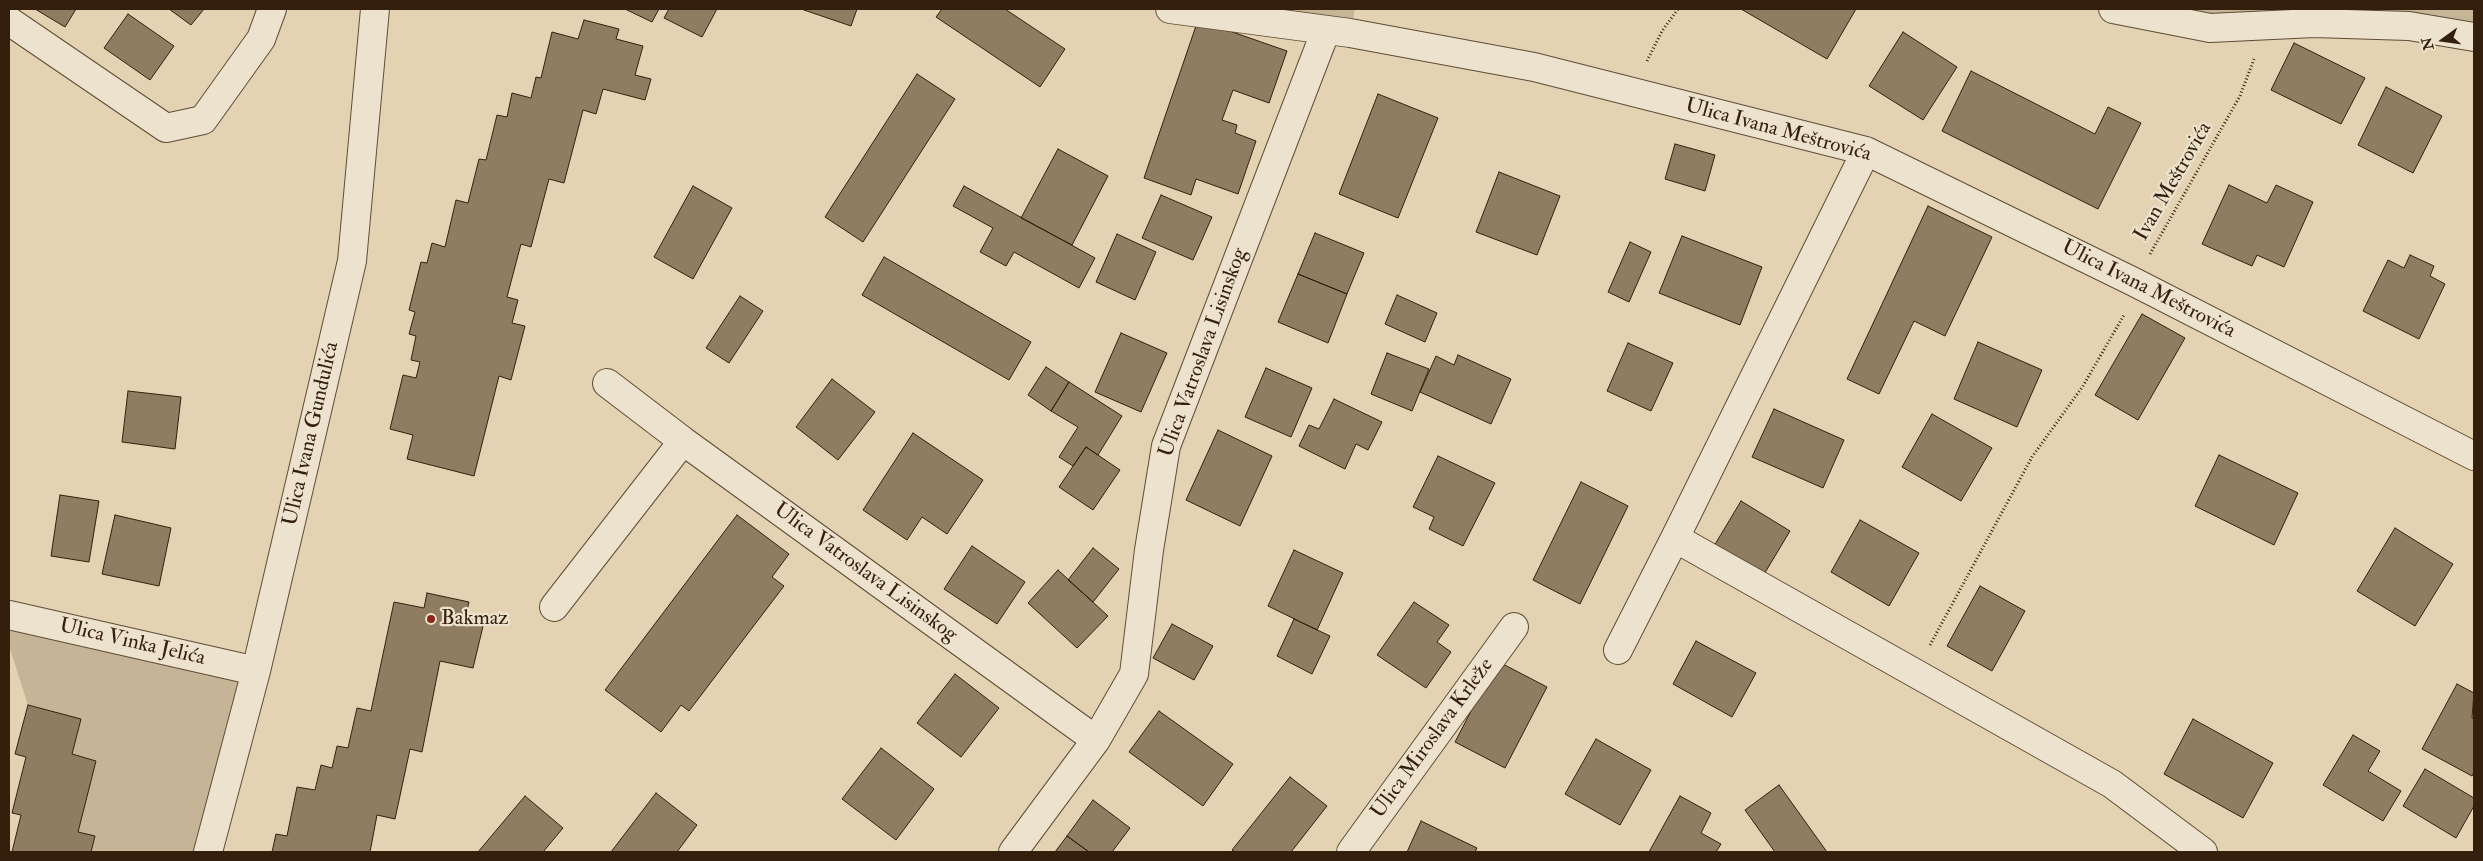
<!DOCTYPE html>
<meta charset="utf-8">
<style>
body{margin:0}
#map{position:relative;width:2483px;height:861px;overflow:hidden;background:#e3d3b2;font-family:"IM FELL Double Pica",serif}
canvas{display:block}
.frame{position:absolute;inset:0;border:10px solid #341f0c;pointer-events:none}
.north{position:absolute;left:2418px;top:15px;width:50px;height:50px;-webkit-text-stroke:4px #ede2cd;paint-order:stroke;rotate:256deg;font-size:14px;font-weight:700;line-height:20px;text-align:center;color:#341f0c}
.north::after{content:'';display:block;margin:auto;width:18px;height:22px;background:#341f0c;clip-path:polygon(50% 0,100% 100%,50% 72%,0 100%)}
</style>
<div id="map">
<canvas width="2483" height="861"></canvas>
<div class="frame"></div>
<div class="north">N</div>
</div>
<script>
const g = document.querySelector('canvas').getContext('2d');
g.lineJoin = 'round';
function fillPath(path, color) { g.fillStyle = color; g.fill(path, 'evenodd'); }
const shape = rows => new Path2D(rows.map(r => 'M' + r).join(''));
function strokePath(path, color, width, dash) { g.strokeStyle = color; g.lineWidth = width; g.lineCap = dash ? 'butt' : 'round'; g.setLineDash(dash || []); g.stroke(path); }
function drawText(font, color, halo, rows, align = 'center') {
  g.font = font + ' "IM FELL Double Pica",serif'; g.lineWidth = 4.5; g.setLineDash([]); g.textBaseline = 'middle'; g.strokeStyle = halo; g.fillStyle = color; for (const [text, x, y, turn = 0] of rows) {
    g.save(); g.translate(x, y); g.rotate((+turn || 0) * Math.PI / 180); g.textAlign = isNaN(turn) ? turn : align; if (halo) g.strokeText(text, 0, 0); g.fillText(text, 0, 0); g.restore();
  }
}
const green = shape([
 [1170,9,1355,9,1350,33],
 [2113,9,2474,9,2474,37],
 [12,616,256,671,208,852,91,852,95,837,78,832,96,761,72,754,81,719,28,705,9,646]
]);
const building = shape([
 [35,9,76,9,65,27,35,9],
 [169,9,204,9,191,25,169,9],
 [625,9,659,9,652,22,625,9],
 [669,9,717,9,702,37,664,18,669,9],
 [801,9,857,9,851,26,801,9],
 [942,9,1005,9,1065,49,1040,87,936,17,942,9],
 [1741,9,1856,9,1827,59,1741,9],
 [128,14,174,46,150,80,104,48,128,14],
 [584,20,619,29,616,39,643,46,635,75,651,79,645,100,603,89,596,114,583,110,564,183,549,179,531,247,521,244,507,297,518,300,512,323,525,326,511,380,499,376,474,476,407,459,413,435,390,429,403,375,416,378,420,362,411,360,416,336,409,334,415,312,409,310,421,262,427,263,432,243,445,247,456,200,468,203,479,159,486,160,497,115,507,117,512,93,531,98,536,77,541,78,552,32,578,39,584,20],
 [1198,20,1287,51,1269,103,1233,90,1222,120,1237,125,1235,133,1256,141,1238,194,1196,179,1191,195,1144,178,1198,20],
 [1903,32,1957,67,1923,120,1869,86,1903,32],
 [2294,43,2365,78,2341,124,2271,90,2294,43],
 [1971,71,2095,134,2108,107,2141,123,2098,209,1942,131,1971,71],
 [917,74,955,99,863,242,825,217,917,74],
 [2386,87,2442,116,2413,173,2358,145,2386,87],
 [1378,94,1438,118,1398,218,1339,194,1378,94],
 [1675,144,1715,155,1705,191,1665,179,1675,144],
 [1058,149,1108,176,1072,245,1021,218,1058,149],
 [1499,172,1560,196,1537,255,1476,232,1499,172],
 [2229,185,2267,203,2276,185,2313,202,2284,267,2257,255,2252,266,2202,244,2229,185],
 [693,186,732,208,693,279,654,257,693,186],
 [964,186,1095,258,1079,288,1014,252,1006,266,980,252,993,228,953,206,964,186],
 [1161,195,1212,217,1193,260,1142,238,1161,195],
 [1928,206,1992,237,1945,336,1914,321,1879,394,1847,379,1928,206],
 [1315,233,1364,253,1347,294,1298,274,1315,233],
 [1117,234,1156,252,1135,300,1096,282,1117,234],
 [1682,236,1762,267,1740,325,1659,293,1682,236],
 [1630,242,1651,252,1629,302,1608,292,1630,242],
 [2410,255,2434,266,2430,276,2445,284,2419,339,2363,311,2388,260,2404,268,2410,255],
 [884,257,1031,342,1009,380,862,295,884,257],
 [1298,274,1347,294,1328,343,1278,322,1298,274],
 [1397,295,1437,313,1425,342,1385,324,1397,295],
 [740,296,763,311,729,363,706,348,740,296],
 [2142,314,2185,338,2138,420,2095,395,2142,314],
 [1121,333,1167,353,1141,412,1095,392,1121,333],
 [1978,342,2042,370,2017,427,1954,399,1978,342],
 [1628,343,1673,363,1651,411,1607,391,1628,343],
 [1387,353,1429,369,1412,411,1371,394,1387,353],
 [1458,355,1511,379,1491,424,1420,392,1436,356,1454,365,1458,355],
 [1046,367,1069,382,1051,411,1028,395,1046,367],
 [1266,368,1312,388,1291,437,1245,417,1266,368],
 [832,379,875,412,838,460,796,427,832,379],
 [1069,382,1122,416,1098,455,1086,447,1073,466,1059,457,1078,427,1051,411,1069,382],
 [128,391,181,397,175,449,122,442,128,391],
 [1334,399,1382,422,1368,450,1356,444,1345,469,1299,446,1309,425,1319,429,1334,399],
 [1774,409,1844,440,1823,488,1752,457,1774,409],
 [1932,414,1992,448,1961,501,1902,467,1932,414],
 [1218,430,1272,456,1240,526,1186,500,1218,430],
 [913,433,983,480,947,534,922,517,907,540,863,510,913,433],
 [1086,447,1120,470,1093,510,1059,487,1086,447],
 [2219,455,2298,493,2274,545,2195,506,2219,455],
 [1438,456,1495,483,1463,546,1429,529,1434,517,1413,507,1438,456],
 [1581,482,1628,506,1580,604,1533,580,1581,482],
 [60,495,99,501,89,562,51,556,60,495],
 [1741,501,1790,531,1763,576,1714,546,1741,501],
 [115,515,171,528,159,586,102,574,115,515],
 [737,515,789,554,772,577,784,586,689,711,681,705,661,732,605,690,737,515],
 [1860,520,1919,553,1889,606,1831,572,1860,520],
 [2395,528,2453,564,2415,626,2357,591,2395,528],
 [972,546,1025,582,997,624,944,589,972,546],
 [1093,548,1119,569,1093,602,1068,580,1093,548],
 [1294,550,1343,573,1317,630,1268,606,1294,550],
 [1058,570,1108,616,1077,648,1028,603,1058,570],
 [1980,586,2025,611,1992,671,1947,646,1980,586],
 [427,593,469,602,465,618,484,622,473,668,440,661,422,752,410,749,395,819,377,815,370,852,272,852,276,834,287,836,297,787,315,790,321,765,332,768,337,746,348,748,357,708,371,711,394,602,424,608,427,593],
 [1414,602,1449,625,1437,642,1451,652,1426,688,1377,655,1414,602],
 [1294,619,1330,636,1312,674,1277,656,1294,619],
 [1172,624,1213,646,1194,680,1153,658,1172,624],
 [1696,641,1756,673,1732,717,1673,684,1696,641],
 [1497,661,1547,687,1505,768,1455,742,1497,661],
 [955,674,999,708,961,757,917,723,955,674],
 [2457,684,2474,693,2472,718,2474,719,2474,772,2472,776,2422,749,2457,684],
 [28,705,81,719,72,754,96,761,78,832,95,836,91,852,12,852,21,815,12,813,26,757,15,754,28,705],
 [1159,711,1233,764,1203,806,1129,752,1159,711],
 [2193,719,2273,763,2243,818,2164,774,2193,719],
 [2353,735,2380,751,2368,771,2401,791,2383,821,2323,785,2353,735],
 [1596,739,1651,770,1620,825,1565,794,1596,739],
 [881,748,934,789,896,840,842,799,881,748],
 [2425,769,2474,798,2474,806,2456,838,2403,806,2425,769],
 [1290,777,1327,806,1291,852,1235,852,1232,850,1290,777],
 [1779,785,1827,852,1775,852,1745,810,1779,785],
 [656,793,697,825,677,852,611,852,656,793],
 [525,796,563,828,543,852,478,852,525,796],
 [1680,796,1711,813,1701,833,1721,844,1716,852,1649,852,1680,796],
 [1093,800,1130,828,1112,852,1089,852,1067,836,1093,800],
 [1421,821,1477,848,1475,852,1407,852,1421,821],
 [1067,836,1089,852,1055,852,1067,836]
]);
const path = shape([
 [1647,61,1662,31,1678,9],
 [2150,254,2240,96,2254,59],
 [1930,645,2032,457,2083,386,2124,315]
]);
const minor = shape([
 [1170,9,1350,33,1534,67,1866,151,2134,282,2474,456],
 [2113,9,2210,28,2314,23,2409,26,2474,37],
 [9,21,166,128,203,120,261,39,272,9],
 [607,383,683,441,1096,740],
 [1675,538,2112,784,2203,852],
 [554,607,683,441],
 [9,615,256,671],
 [1618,650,1675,538,1866,151],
 [208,852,256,671,352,261,375,9],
 [1013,852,1096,740,1134,674,1149,550,1166,446,1326,30],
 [1351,852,1514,627]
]);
const markers = [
 [431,619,5,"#8f2418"]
];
const streetNames = [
 ["Ulica Ivana Meštrovića",1778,131,15],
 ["Ivan Meštrovića",2174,182,-60],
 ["Ulica Ivana Meštrovića",2148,290,27],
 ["Ulica Vatroslava Lisinskog",1204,353,-70],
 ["Ulica Ivana Gundulića",312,434,-77],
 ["Ulica Vatroslava Lisinskog",865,573,36],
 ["Ulica Vinka Jelića",132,643,13],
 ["Ulica Miroslava Krleže",1433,739,-54]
];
const poiNames = [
 ["Bakmaz",441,619]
];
fillPath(green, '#c5b496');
fillPath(building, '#8f7d62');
strokePath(building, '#341f0c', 1);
strokePath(minor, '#604c36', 30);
strokePath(path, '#341f0c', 3, [1, 2.5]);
strokePath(minor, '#ede2cd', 28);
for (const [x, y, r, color] of markers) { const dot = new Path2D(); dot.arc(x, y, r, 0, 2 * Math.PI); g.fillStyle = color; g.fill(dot); strokePath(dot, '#ede2cd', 2); }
drawText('21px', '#341f0c', '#ede2cd', streetNames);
drawText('21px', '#341f0c', '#ede2cd', poiNames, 'left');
</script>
